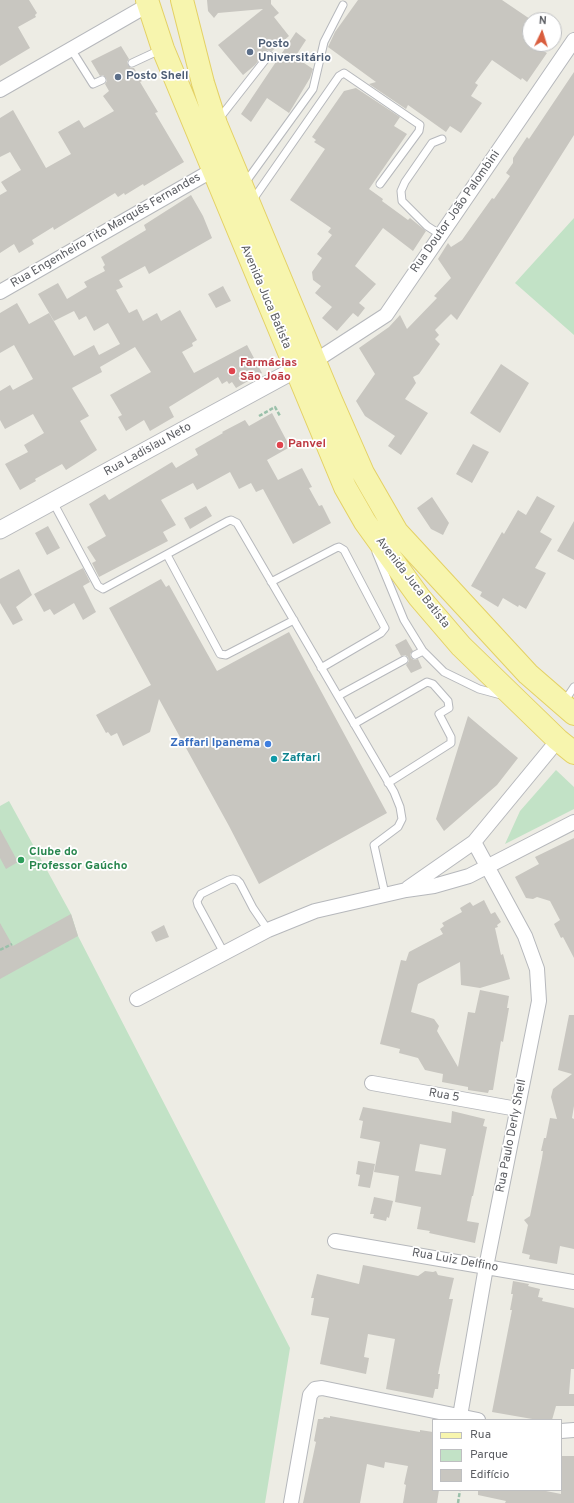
<!DOCTYPE html>
<meta charset="utf-8">
<style>
body{margin:0}
#map{position:relative;width:574px;height:1503px;overflow:hidden;background:#edece4;font-family:Overpass,sans-serif}
canvas{display:block}
.legend{position:absolute;left:432px;top:1419px;width:130px;height:72px;box-sizing:border-box;background:#fff;border:1px solid #bebfc1;margin:0;padding:5px 7px;list-style:none;font-size:12px;color:#5c5e63}
.legend li{display:flex;align-items:center;gap:8px;height:20px}
.legend b{width:20px;border:1px solid #bebfc1}
.north{position:absolute;left:522px;top:12px;width:40px;height:40px;box-sizing:border-box;background:#fff;border:1px solid #bebfc1;border-radius:50%;rotate:4deg;font-size:11px;font-weight:700;line-height:16px;text-align:center;color:#5c5e63}
.north::after{content:'';display:block;margin:auto;width:14px;height:18px;background:#d95d3d;clip-path:polygon(50% 0,100% 100%,50% 72%,0 100%)}
</style>
<div id="map">
<canvas width="574" height="1503"></canvas>
<ul class="legend">
<li><b style="height:5px;background:#f7f5ae"></b>Rua</li>
<li><b style="height:11px;background:#c2e2c6"></b>Parque</li>
<li><b style="height:11px;background:#c8c6c0"></b>Edifício</li>
</ul>
<div class="north">N</div>
</div>
<script>
const g = document.querySelector('canvas').getContext('2d');
g.lineJoin = 'round';
function fillPath(path, color) { g.fillStyle = color; g.fill(path, 'evenodd'); }
const shape = rows => new Path2D(rows.map(r => 'M' + r).join(''));
function strokePath(path, color, width, dash) { g.strokeStyle = color; g.lineWidth = width; g.lineCap = dash ? 'butt' : 'round'; g.setLineDash(dash || []); g.stroke(path); }
function drawText(font, color, halo, rows, align = 'center') {
  g.font = font + ' Overpass,sans-serif'; g.lineWidth = 3.5; g.setLineDash([]); g.textBaseline = 'middle'; g.strokeStyle = halo; g.fillStyle = color; for (const [text, x, y, turn = 0] of rows) {
    g.save(); g.translate(x, y); g.rotate((+turn || 0) * Math.PI / 180); g.textAlign = isNaN(turn) ? turn : align; if (halo) g.strokeText(text, 0, 0); g.fillText(text, 0, 0); g.restore();
  }
}
const green = shape([
 [574,218,574,335,515,283],
 [556,770,574,787,574,809,505,844,520,811],
 [9,801,71,914,78,936,290,1348,265,1503,0,1503,0,806]
]);
const building = shape([
 [0,0,29,0,37,13,35,15,36,17,18,27,30,48,0,66],
 [207,0,271,0,271,4,279,13,274,17,289,36,272,51,268,50,265,52,255,65,243,75,218,45,263,9,218,13,214,18,208,11],
 [358,0,502,0,530,19,530,44,546,44,542,50,547,53,527,82,522,78,521,80,492,60,475,83,478,85,471,96,482,103,461,133,450,126,446,132,408,105,406,109,369,84,376,82,328,47,335,32],
 [296,32,306,40,295,57,313,69,310,78,289,113,267,98,251,122,241,114],
 [121,46,129,59,127,62,128,65,131,68,134,68,142,81,140,82,158,112,155,113,184,162,144,186,143,184,125,195,124,193,118,197,115,193,54,230,53,227,32,240,34,244,19,253,14,244,0,253,0,195,7,191,1,182,21,170,10,152,0,157,0,118,13,110,46,168,71,154,58,132,79,120,84,128,114,111,103,96,109,91,105,84,107,81,106,78,103,75,100,76,91,61],
 [574,72,574,135,464,309,457,320,451,314,435,330,439,335,435,339,440,344,419,374,413,377,416,383,405,399,428,413,401,455,388,446,395,436,365,416,356,401,375,374,359,348,389,327,400,315,407,329,437,298,434,296,451,278,438,259,448,243,451,247,462,240,492,198,494,199,510,176,506,173,513,163,513,158,527,137,529,139],
 [356,88,400,117,394,126,407,134,369,189,383,199,382,201,408,220,410,218,426,231,413,251,383,228,355,266,376,284,359,303,365,308,358,317,353,313,337,331,322,318,332,307,315,293,321,286,313,280,312,272,322,258,317,254,332,235,328,232,331,228,290,200,325,149,314,142,316,140,312,137,344,91],
 [191,195,203,216,212,238,149,274,145,266,119,280,123,287,116,290,129,313,137,309,143,321,157,313,161,321,180,310,197,340,192,343,193,346,182,352,194,373,247,345,262,373,236,388,232,382,229,384,227,381,222,384,218,377,169,407,174,417,150,431,144,420,126,431,118,417,122,415,110,395,151,372,135,347,100,367,102,372,72,388,89,416,80,421,97,450,85,458,66,470,62,464,35,479,36,481,20,490,5,464,28,452,24,445,44,433,33,414,5,429,0,420,0,391,10,385,13,390,33,379,14,345,0,353,0,313,17,303,29,324,49,313,74,356,94,345,99,355,120,344,108,323,94,331,86,316,79,320,74,311,54,321,38,294,58,283,67,299,87,287,84,282,105,271,103,267,105,265,101,257,146,230,144,225],
 [223,286,231,301,216,308,208,294],
 [501,364,529,383,500,433,470,413],
 [272,413,290,447,267,460,278,480,302,468,312,487,309,488,319,506,322,505,331,523,293,544,263,489,256,492,251,483,239,489,230,472,197,490,193,483,161,500,176,525,163,532,168,541,99,577,92,563,96,561,87,547,106,536,89,504,105,494,109,500,172,462,176,468,198,455,195,449,223,433,222,432,245,420,249,426],
 [473,444,489,452,472,483,456,474],
 [537,496,555,506,540,532,552,539,535,568,546,573,526,609,519,605,518,607,503,598,498,607,480,596,482,592,471,586,502,532,504,534,518,510,526,515],
 [432,497,449,523,443,535,431,529,417,508],
 [206,506,212,516,190,529,184,518],
 [574,521,574,560,557,551],
 [48,526,60,548,47,555,35,533],
 [83,568,90,582,83,586,96,612,83,620,74,603,54,615,50,609,44,612,34,594],
 [19,569,32,595,16,607,23,620,13,625,0,603,0,579],
 [161,579,166,587,169,585,217,671,289,632,387,813,259,884,229,826,159,699,150,732,123,746,117,733,111,736,108,732,106,733,96,715,151,685,109,608],
 [406,639,413,651,410,654,411,658,414,660,418,659,422,668,411,673,406,665,409,661,408,657,405,655,401,656,395,645],
 [468,716,518,758,497,785,444,831,436,819],
 [0,829,18,862,6,869,0,858],
 [574,838,574,958,563,937,561,938,554,924,560,920,550,901,537,897,533,899,526,898,515,877,539,864,535,857],
 [484,900,491,914,495,912,501,922,497,925,498,927,495,928,501,955,503,954,510,979,480,988,461,985,460,962,418,984,411,1012,434,1019,439,1026,437,1031,458,1067,468,1012,475,1013,480,990,509,996,507,1008,509,1008,503,1042,501,1041,493,1090,489,1090,488,1093,468,1090,468,1087,442,1082,443,1074,425,1070,418,1058,399,1053,400,1049,380,1044,401,960,406,961,409,952,443,934,440,929,444,926,442,923,462,912,460,908,470,902,473,906],
 [71,914,78,936,0,979,0,923,13,946],
 [164,925,169,937,156,942,151,932],
 [569,1015,574,1015,574,1106,572,1118,574,1119,574,1249,560,1246,557,1264,529,1259,530,1255,522,1253,528,1225,524,1220,530,1216,542,1158,543,1151,541,1151,544,1138,546,1138,550,1118,557,1119,551,1097,553,1089,572,1074,558,1070],
 [363,1107,451,1123,452,1111,485,1119,483,1126,487,1127,473,1196,472,1196,467,1221,479,1223,475,1243,429,1233,430,1231,417,1229,421,1207,395,1202,399,1176,374,1172,380,1142,360,1138,363,1121,359,1120],
 [420,1144,446,1149,441,1175,415,1171],
 [358,1161,375,1164,370,1188,358,1186,360,1175,356,1174],
 [374,1197,393,1201,389,1218,387,1217,386,1221,373,1218,374,1214,370,1214],
 [363,1265,418,1276,425,1271,433,1272,436,1271,438,1275,454,1278,449,1299,453,1299,438,1374,440,1374,438,1389,435,1389,433,1398,386,1389,395,1339,368,1334,364,1357,369,1358,366,1374,320,1364,329,1318,311,1315,314,1298,311,1298,317,1274,359,1284],
 [513,1281,529,1284,528,1286,540,1289,538,1297,543,1298,542,1301,574,1308,574,1369,571,1369,569,1394,574,1394,574,1406,556,1406,552,1420,538,1420,492,1412,512,1310,510,1310,513,1294,511,1294],
 [330,1416,402,1429,420,1432,420,1430,433,1432,433,1490,439,1490,437,1503,403,1503,406,1485,404,1484,408,1466,385,1462,384,1468,367,1464,360,1503,303,1503,316,1442,314,1441,318,1419,323,1419,324,1417,330,1418],
 [561,1456,574,1456,574,1503,505,1503,506,1501,478,1495,478,1490,541,1490,561,1494]
]);
const path = shape([
 [259,416,275,407,280,416],
 [0,950,12,944],
 [458,1503,460,1490]
]);
const service = shape([
 [71,49,93,84,102,80],
 [132,63,160,50],
 [218,120,269,55],
 [245,183,313,89,324,42,343,5],
 [252,201,339,76,344,73,420,125,419,131,380,184],
 [441,235,427,226,402,201,401,191,405,182,432,143,442,139],
 [53,502,98,586,103,589,228,521,231,520,237,523,394,792,400,807,402,819,398,827,374,845,385,894],
 [376,552,404,620,423,651,444,672,479,689,501,695],
 [167,555,220,654,226,655,294,620],
 [271,582,336,548,339,547,344,550,385,628,381,633,321,668],
 [415,655,423,651],
 [338,696,404,660],
 [564,702,574,687],
 [354,724,427,682,433,684,448,701,449,708,439,714,451,737,451,743,388,783],
 [224,953,198,905,197,901,201,894,229,880,233,879,237,880,240,883,253,908,268,930]
]);
const minor = shape([
 [0,90,148,5],
 [0,292,213,170],
 [315,361,386,315,574,40],
 [408,888,474,842,558,740],
 [137,999,268,930,315,911,406,890,434,886,469,876,574,822],
 [372,1083,517,1109],
 [335,1241,574,1282],
 [460,1416,486,1267,539,1001,537,969,525,936,474,842],
 [561,1431,574,1430],
 [291,1503,310,1395,315,1389,322,1388,478,1420]
]);
const tertiary = shape([
 [0,530,296,369]
]);
const primary = shape([
 [147,0,163,49,345,487,365,522,419,597,461,646,558,740,574,753],
 [182,0,203,83,216,124,331,400,363,473,397,532,528,674,574,714]
]);
const markers = [
 [250,52,4,"#5c6f8a"],
 [118,77,4,"#5c6f8a"],
 [232,371,4,"#e0444e"],
 [280,445,4,"#e0444e"],
 [268,744,4,"#3f7fe0"],
 [274,759,4,"#0f9aa8"],
 [21,860,4,"#2e9e5b"]
];
const serviceNames = [
 ["Posto",258,45],
 ["Universitário",258,59],
 ["Posto Shell",126,77]
];
const streetNames = [
 ["Rua Doutor João Palombini",456,212,-55],
 ["Rua Engenheiro Tito Marquês Fernandes",106,231,-30],
 ["Avenida Juca Batista",265,297,67],
 ["Rua Ladislau Neto",148,450,-29],
 ["Avenida Juca Batista",412,583,52],
 ["Rua 5",444,1096,10],
 ["Rua Paulo Derly Shell",512,1136,-79],
 ["Rua Luiz Delfino",455,1261,10]
];
const healthNames = [
 ["Farmácias",240,364],
 ["São João",240,378],
 ["Panvel",288,445]
];
const shopNames = [
 ["Zaffari Ipanema",260,744]
];
const cultureNames = [
 ["Zaffari",282,759]
];
const leisureNames = [
 ["Clube do",29,853],
 ["Professor Gaúcho",29,867]
];
fillPath(green, '#c2e2c6');
fillPath(building, '#c8c6c0');
strokePath(service, '#b6b8bc', 9);
strokePath(minor, '#b6b8bc', 16);
strokePath(tertiary, '#b6b8bc', 19);
strokePath(primary, '#e4d165', 24);
strokePath(path, '#9ac0aa', 2.5, [4, 2]);
strokePath(service, '#fff', 7);
strokePath(minor, '#fff', 14);
strokePath(tertiary, '#fff', 17);
strokePath(primary, '#f7f5ae', 22);
for (const [x, y, r, color] of markers) { const dot = new Path2D(); dot.arc(x, y, r, 0, 2 * Math.PI); g.fillStyle = color; g.fill(dot); strokePath(dot, '#fff', 1.5); }
drawText('bold 12px', '#4e5e75', '#fff', serviceNames, 'left');
drawText('12px', '#5c5e63', '#fff', streetNames);
drawText('bold 12px', '#be3a42', '#fff', healthNames, 'left');
drawText('bold 12px', '#366cbe', '#fff', shopNames, 'right');
drawText('bold 12px', '#0d838f', '#fff', cultureNames, 'left');
drawText('bold 12px', '#27864d', '#fff', leisureNames, 'left');
</script>
